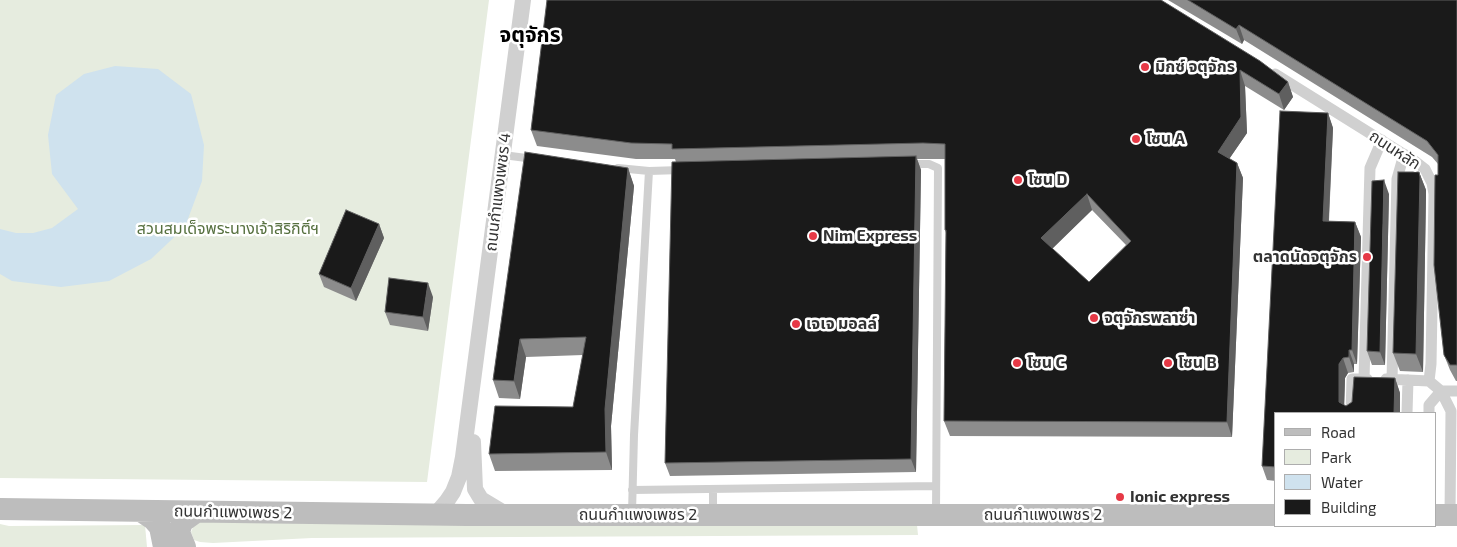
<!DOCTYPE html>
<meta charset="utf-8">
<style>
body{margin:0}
#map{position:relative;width:1457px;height:547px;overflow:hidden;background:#fff;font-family:"Exo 2",sans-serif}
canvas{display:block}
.legend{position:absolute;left:1274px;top:412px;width:162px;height:115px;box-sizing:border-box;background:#fff;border:1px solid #adadad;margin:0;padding:6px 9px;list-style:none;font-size:15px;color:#333}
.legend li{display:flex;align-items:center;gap:10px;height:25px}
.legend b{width:25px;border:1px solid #adadad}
</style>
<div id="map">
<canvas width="1457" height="547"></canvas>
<ul class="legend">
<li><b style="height:6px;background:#bdbdbd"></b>Road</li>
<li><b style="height:14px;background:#e6ecdf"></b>Park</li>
<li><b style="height:14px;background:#cfe2ee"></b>Water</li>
<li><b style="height:14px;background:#1a1a1a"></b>Building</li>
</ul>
</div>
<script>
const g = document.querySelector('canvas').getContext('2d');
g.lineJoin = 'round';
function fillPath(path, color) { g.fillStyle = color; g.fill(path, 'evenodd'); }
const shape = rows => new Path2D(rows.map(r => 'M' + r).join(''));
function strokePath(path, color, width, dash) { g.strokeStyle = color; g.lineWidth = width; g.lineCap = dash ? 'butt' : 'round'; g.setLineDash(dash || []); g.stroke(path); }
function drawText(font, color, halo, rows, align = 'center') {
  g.font = font + ' "Exo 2","Noto Sans Thai",sans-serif'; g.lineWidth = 5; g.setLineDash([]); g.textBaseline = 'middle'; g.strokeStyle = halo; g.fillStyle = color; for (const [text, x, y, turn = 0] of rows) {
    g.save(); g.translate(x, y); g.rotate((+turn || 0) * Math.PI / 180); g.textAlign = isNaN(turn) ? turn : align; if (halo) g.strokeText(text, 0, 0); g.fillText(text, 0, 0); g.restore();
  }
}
const green = shape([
 [0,0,489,0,427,482,0,478],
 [201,520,917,525,918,535,312,538,213,543,200,542,194,540,191,532,195,523],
 [0,524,9,526,145,525,147,547,0,547]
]);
const water = shape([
 [115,66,158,69,191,94,204,145,202,181,185,227,151,259,109,281,61,287,12,281,0,274,0,229,16,233,33,233,52,228,78,209,52,174,48,135,56,95,84,74]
]);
const service = shape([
 [503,155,534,159],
 [910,164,929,164,938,168,936,513],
 [618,168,649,171,681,170],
 [713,489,713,513],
 [632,490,936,486],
 [632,513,634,435,649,171]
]);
const pedestrian = shape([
 [1275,74,1416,162,1425,169,1432,183,1434,194,1431,364,1429,381,1441,391,1457,391],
 [1364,379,1370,168,1382,140],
 [1386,379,1429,381],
 [1392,380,1397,179,1404,154],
 [1351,413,1352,379,1367,379],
 [1407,413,1408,380],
 [1429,413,1429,405,1441,391,1451,411,1450,515]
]);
const minor = shape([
 [473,442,475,489,481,499,506,514],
 [435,515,447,501,453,492,459,477,463,457,523,0]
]);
const secondary = shape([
 [0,509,467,515,1276,515],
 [141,511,153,519,160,527,164,547],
 [1436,515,1457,515],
 [185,547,179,532,182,522,196,512]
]);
const wall = shape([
 [1161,0,1288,82,1293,97,1284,110,1245,86,1247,133,1229,159,1237,163,1243,178,1232,437,950,436,944,421,946,233,945,230,945,159,917,159,921,170,916,472,670,476,665,463,676,162,675,159,636,159,537,146,531,130],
 [1092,210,1126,245,1089,282,1052,248],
 [1168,0,1457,0,1457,381,1456,381,1450,370,1444,355,1438,164,1432,157,1244,40,1242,44],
 [1328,113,1333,128,1329,221,1355,222,1361,237,1357,364,1354,364,1354,372,1348,373,1345,378,1344,405,1346,406,1395,378,1400,393,1400,413,1276,413,1276,481,1267,480,1262,466],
 [628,168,634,186,611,426,612,470,495,471,489,454,573,407,583,355,526,357,520,399,499,398,493,380],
 [1419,172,1426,190,1426,195,1423,372,1400,371,1393,353],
 [1389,194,1385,365,1372,365,1367,351],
 [379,224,384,238,356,301,324,287,319,274],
 [433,297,428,331,390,325,385,312]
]);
const shadedWall = shape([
 [1239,25,1244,40,1242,44,1236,29],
 [1240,70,1245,86,1247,133,1223,168,1218,152],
 [1288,82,1293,97,1284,110,1279,94],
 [1328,113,1333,128,1328,235,1323,221],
 [916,156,921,170,916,472,911,459],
 [1237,163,1243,178,1232,437,1227,422],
 [628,168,634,186,611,426,612,470,606,452,605,409],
 [1419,172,1426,190,1426,195,1423,372,1416,354],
 [1384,180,1389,194,1385,365,1380,352],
 [1087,194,1092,210,1047,254,1041,238],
 [1355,222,1361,237,1357,364,1352,350],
 [379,224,384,238,356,301,351,288],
 [428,283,433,297,428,331,423,317],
 [520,339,526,357,520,399,514,381],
 [1349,350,1354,364,1354,372,1349,357],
 [1343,358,1348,373,1345,378,1344,413,1339,402,1339,364],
 [1395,378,1400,393,1400,413,1394,413]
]);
const building = shape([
 [547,0,1161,0,1260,61,1288,82,1279,94,1240,70,1241,117,1218,152,1237,163,1227,422,944,421,946,230,945,230,945,144,923,143,672,149,672,144,631,143,531,130,547,0],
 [1087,194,1131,241,1089,282,1041,238,1087,194],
 [1188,0,1457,0,1457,365,1450,365,1444,355,1434,265,1435,175,1438,175,1438,155,1427,141,1239,25,1236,29,1188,0],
 [1280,111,1328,113,1323,221,1355,222,1352,350,1349,350,1349,357,1343,358,1339,364,1339,402,1346,406,1352,402,1354,377,1395,378,1394,413,1276,413,1276,467,1262,466,1280,111],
 [525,152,628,168,605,409,606,452,489,454,495,406,573,407,586,337,520,339,514,381,493,380,525,152],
 [916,156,911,459,665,463,672,162,916,156],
 [1398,172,1419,172,1420,177,1416,354,1393,353,1398,172],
 [1384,180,1380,352,1367,351,1372,181,1384,180],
 [346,210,379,224,351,288,319,274,346,210],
 [389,278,428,283,423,317,385,312,389,278]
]);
const markers = [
 [1145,67,5,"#e63946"],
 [1136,139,5,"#e63946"],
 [1018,180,5,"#e63946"],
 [813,236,5,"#e63946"],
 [1367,257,5,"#e63946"],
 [1094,318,5,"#e63946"],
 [796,324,5,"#e63946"],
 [1017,363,5,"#e63946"],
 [1168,363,5,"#e63946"],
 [1120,497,5,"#e63946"]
];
const poiNames = [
 ["มิกซ์ จตุจักร",1155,67],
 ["โซน A",1146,139],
 ["โซน D",1028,180],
 ["Nim Express",823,236],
 ["ตลาดนัดจตุจักร",1357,257,"right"],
 ["จตุจักรพลาซ่า",1104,318],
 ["เจเจ มอลล์",806,324],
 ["โซน C",1027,363],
 ["โซน B",1178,363],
 ["Ionic express",1130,497]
];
const streetNames = [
 ["ถนนหลัก",1395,150,33],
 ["ถนนกำแพงเพชร 4",498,192,-83],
 ["ถนนกำแพงเพชร 2",233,512,1],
 ["ถนนกำแพงเพชร 2",638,515],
 ["ถนนกำแพงเพชร 2",1043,515]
];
const parkNames = [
 ["สวนสมเด็จพระนางเจ้าสิริกิติ์ฯ",228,229]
];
const districtNames = [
 ["จตุจักร",530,35]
];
fillPath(green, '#e6ecdf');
fillPath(water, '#cfe2ee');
strokePath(service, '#d0d0d0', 8);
strokePath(pedestrian, '#d0d0d0', 11);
strokePath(minor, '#d0d0d0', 16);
strokePath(secondary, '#bdbdbd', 22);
fillPath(wall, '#8c8c8c');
fillPath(shadedWall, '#5f5f5f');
fillPath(building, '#1a1a1a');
strokePath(building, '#5f5f5f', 1);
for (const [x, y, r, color] of markers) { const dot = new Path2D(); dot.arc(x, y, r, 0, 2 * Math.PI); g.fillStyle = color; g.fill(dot); strokePath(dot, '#fff', 2); }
drawText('bold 16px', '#333', '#fff', poiNames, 'left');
drawText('16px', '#333', '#fff', streetNames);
drawText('16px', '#56703f', '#fff', parkNames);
drawText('bold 21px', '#000', '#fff', districtNames);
</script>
